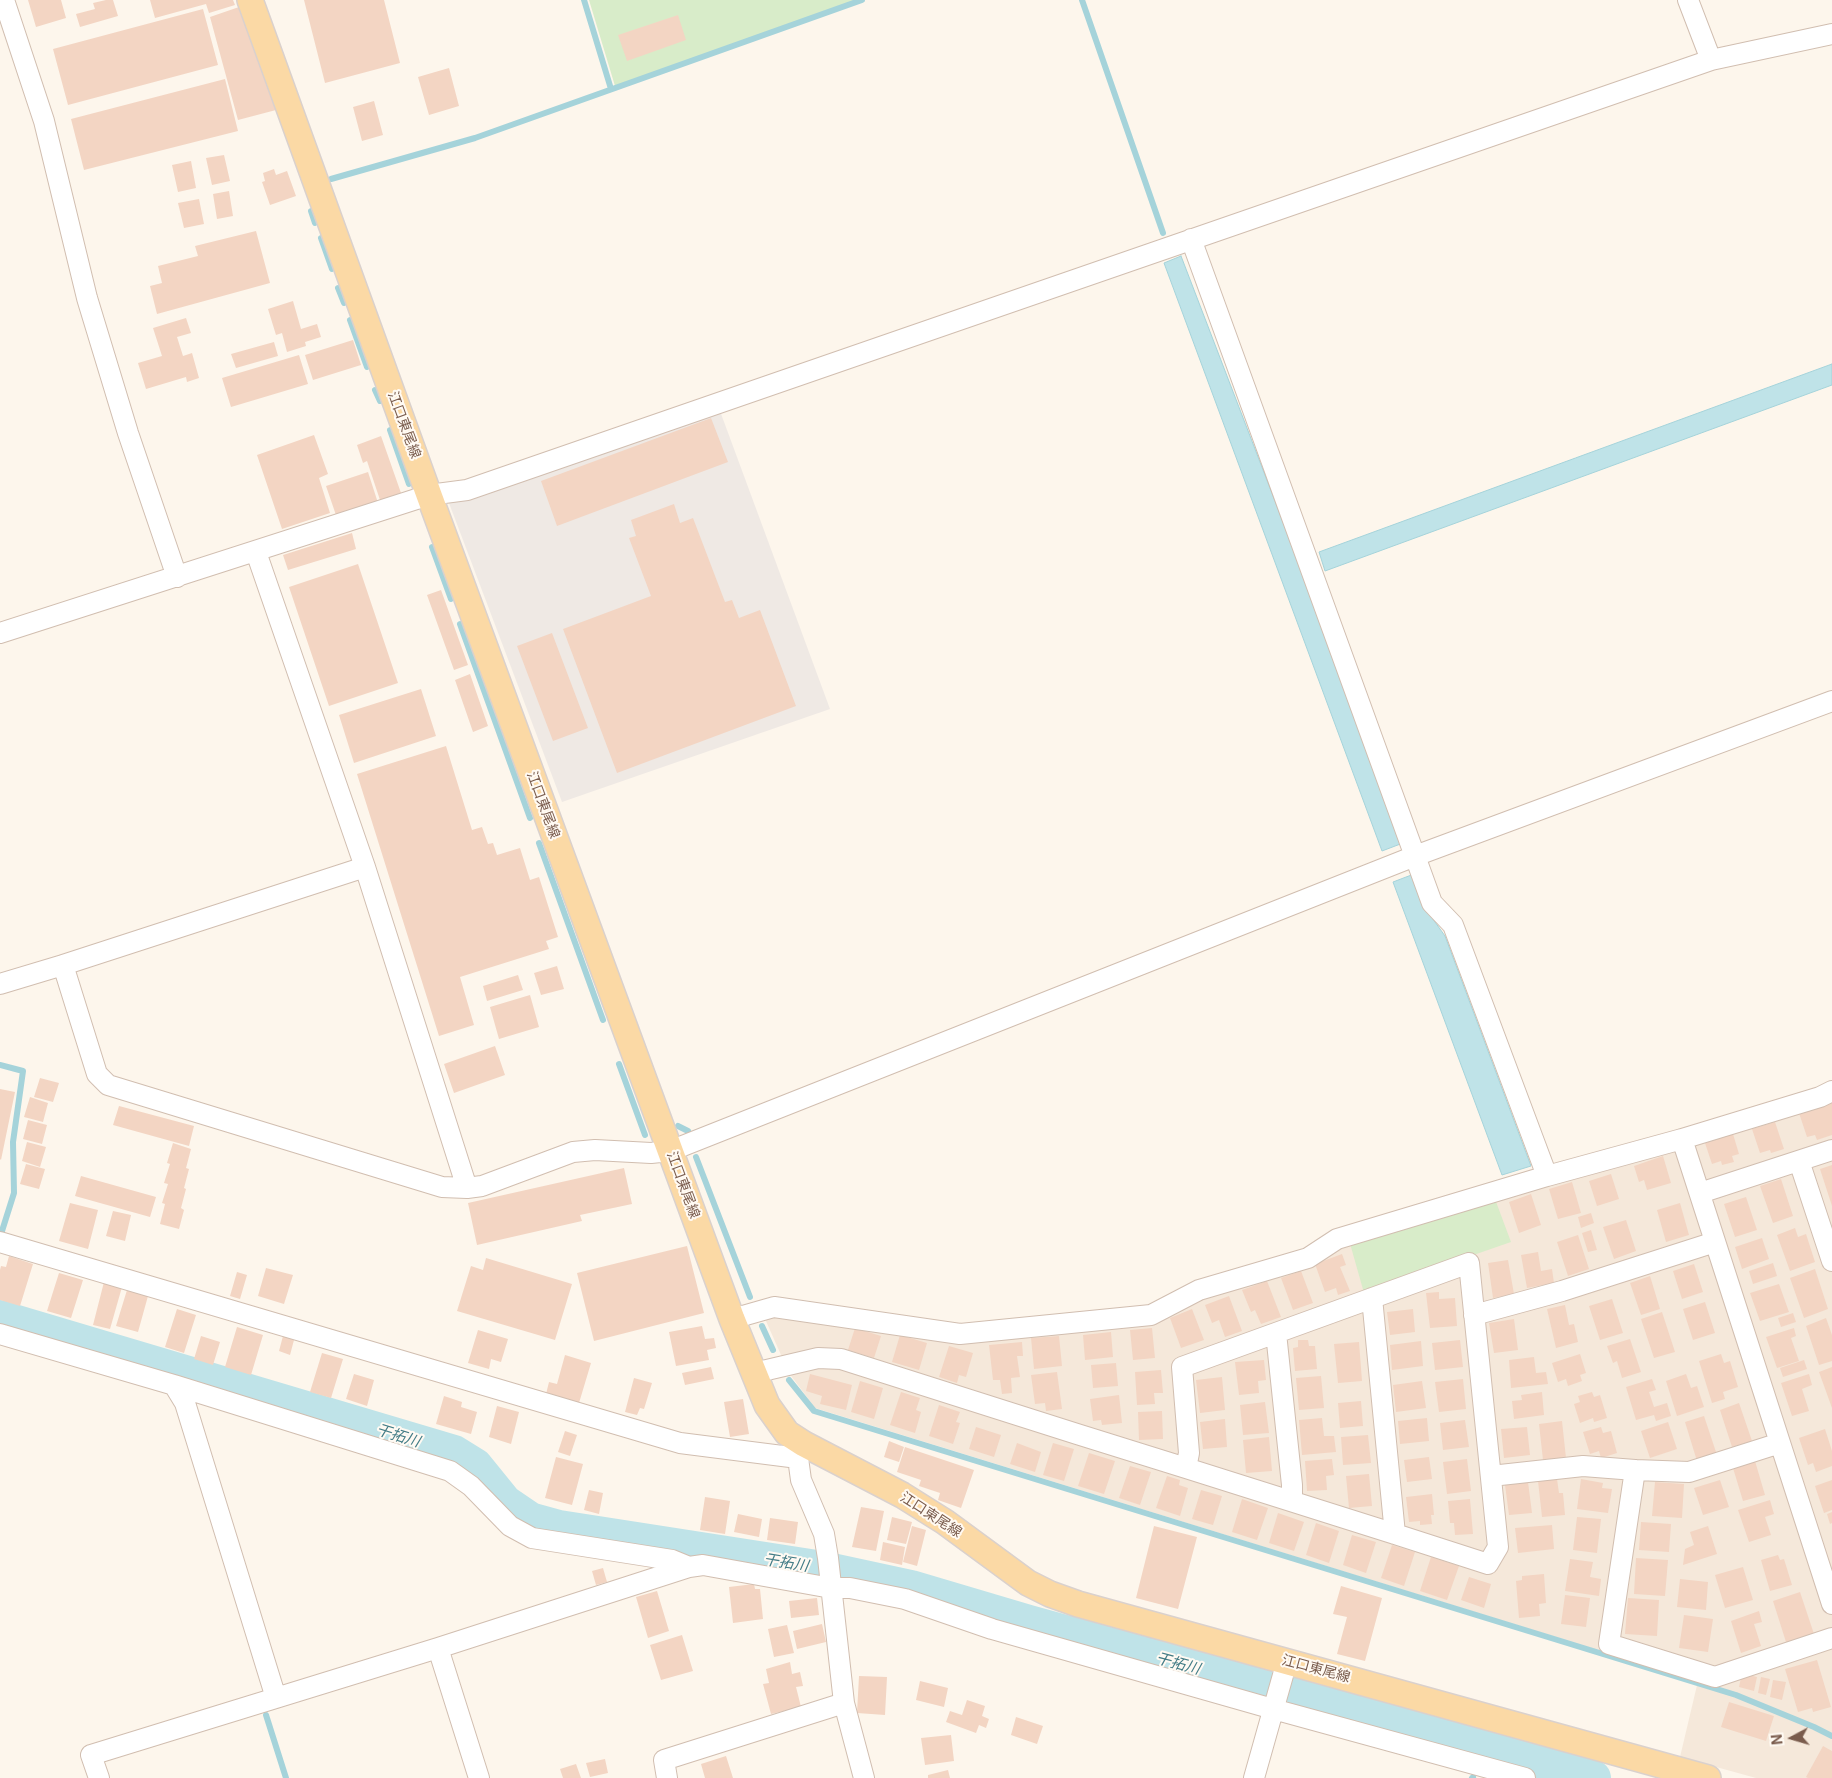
<!DOCTYPE html>
<meta charset="utf-8">
<style>
body{margin:0}
#map{position:relative;width:1832px;height:1778px;overflow:hidden;background:#fdf6ec;font-family:Inter,sans-serif}
canvas{display:block}
.north{position:absolute;left:1767px;top:1713px;width:50px;height:50px;-webkit-text-stroke:4px #fffaf3;paint-order:stroke;rotate:264deg;font-size:14px;font-weight:700;line-height:20px;text-align:center;color:#7a5c4d}
.north::after{content:'';display:block;margin:auto;width:18px;height:22px;background:#7a5c4d;clip-path:polygon(50% 0,100% 100%,50% 72%,0 100%)}
</style>
<div id="map">
<canvas width="1832" height="1778"></canvas>
<div class="north">N</div>
</div>
<script>
const g = document.querySelector('canvas').getContext('2d');
g.lineJoin = 'round';
function fillPath(path, color) { g.fillStyle = color; g.fill(path, 'evenodd'); }
const shape = rows => new Path2D(rows.map(r => 'M' + r).join(''));
function strokePath(path, color, width, dash) { g.strokeStyle = color; g.lineWidth = width; g.lineCap = dash ? 'butt' : 'round'; g.setLineDash(dash || []); g.stroke(path); }
function drawText(font, color, halo, rows, align = 'center') {
  g.font = font + ' Inter,"Noto Sans JP",sans-serif'; g.lineWidth = 4; g.setLineDash([]); g.textBaseline = 'middle'; g.strokeStyle = halo; g.fillStyle = color; for (const [text, x, y, turn = 0] of rows) {
    g.save(); g.translate(x, y); g.rotate((+turn || 0) * Math.PI / 180); g.textAlign = isNaN(turn) ? turn : align; if (halo) g.strokeText(text, 0, 0); g.fillText(text, 0, 0); g.restore();
  }
}
const residential = shape([
 [1832,1085,1832,1778,1756,1778,1680,1757,1698,1681,815,1408,789,1373,758,1303,953,1326,1150,1308,1300,1253,1332,1230,1499,1180,1820,1091]
]);
const industrial = shape([
 [720,411,830,709,562,802,449,503]
]);
const green = shape([
 [589,0,860,0,615,86],
 [1495,1199,1511,1242,1364,1293,1349,1240]
]);
const water = shape([
 [1181,256,1301,569,1403,843,1382,851,1164,263,1181,256],
 [1832,364,1832,385,1325,571,1319,552,1832,364],
 [1414,874,1430,915,1445,936,1531,1166,1502,1175,1393,882,1414,874]
]);
const stream = shape([
 [584,0,611,89],
 [1082,0,1163,233],
 [331,179,475,138,862,0],
 [311,211,315,223],
 [321,238,332,269],
 [338,288,344,303],
 [350,320,367,367],
 [375,390,380,401],
 [390,430,409,484],
 [432,547,451,599],
 [460,624,530,818],
 [539,843,603,1020],
 [619,1064,645,1135],
 [0,1065,23,1071,13,1142,14,1193,2,1231],
 [678,1126,688,1131],
 [696,1157,750,1297],
 [762,1326,773,1350],
 [789,1380,814,1411,1736,1695,1814,1727,1832,1736],
 [266,1715,286,1778],
 [1472,1778,1473,1777]
]);
const river = shape([
 [0,1318,454,1453,475,1466,505,1503,530,1520,559,1528,823,1569,911,1588,1029,1623,1593,1778]
]);
const building = shape([
 [28,0,61,0,66,18,36,27],
 [106,0,113,0,118,16,80,27,76,14,95,9,93,3],
 [150,0,233,0,235,5,209,13,206,4,155,18],
 [304,0,384,0,400,63,325,83],
 [239,7,276,110,238,120,210,17],
 [203,9,218,65,68,105,53,49],
 [678,15,686,40,627,61,618,35],
 [449,68,459,106,429,115,418,77],
 [225,79,238,131,84,170,71,119],
 [374,101,383,135,362,141,353,107],
 [224,155,230,181,212,185,206,158],
 [191,161,196,188,178,192,172,165],
 [274,169,276,175,287,171,296,196,270,205,262,182,265,181,263,173],
 [229,191,233,216,217,219,213,194],
 [199,199,204,224,184,228,178,203],
 [256,231,270,283,157,314,150,286,162,283,158,266,198,256,195,246],
 [293,301,301,329,317,324,321,337,305,342,306,346,287,352,282,333,276,335,268,309],
 [186,318,191,333,177,337,183,356,192,353,199,378,187,382,186,377,146,389,138,363,162,356,153,328],
 [353,340,361,365,313,380,305,355],
 [274,342,278,356,236,368,231,354],
 [299,355,308,384,231,407,222,378],
 [711,418,728,462,557,526,541,481],
 [314,435,328,474,319,478,330,513,282,529,257,455],
 [381,436,401,493,380,500,367,461,363,463,357,445],
 [368,472,378,503,337,518,326,486],
 [674,504,680,523,693,518,725,602,732,600,739,618,760,610,796,706,617,773,563,629,651,596,629,538,636,536,631,520],
 [352,533,356,549,288,570,283,555],
 [358,564,398,683,329,706,289,587],
 [441,590,468,665,454,670,427,595],
 [552,633,588,728,553,741,517,646],
 [470,674,488,726,473,732,455,680],
 [421,689,436,736,354,763,339,715],
 [446,746,472,830,482,827,488,844,493,843,497,855,520,848,530,880,539,877,558,937,546,941,549,949,460,977,474,1025,439,1036,357,774],
 [557,966,564,989,541,995,534,973],
 [518,975,523,990,487,1001,483,986],
 [530,995,539,1027,499,1039,490,1007],
 [495,1046,505,1075,454,1093,444,1064],
 [40,1078,59,1083,53,1102,34,1097],
 [0,1089,15,1092,1,1160,0,1159],
 [30,1097,48,1103,43,1122,24,1117],
 [1832,1102,1832,1135,1817,1140,1815,1135,1807,1137,1799,1113],
 [119,1106,194,1126,189,1146,113,1125],
 [28,1120,47,1125,42,1144,23,1139],
 [1775,1122,1784,1149,1771,1153,1770,1150,1760,1153,1752,1129],
 [1733,1134,1739,1154,1732,1156,1734,1162,1722,1165,1721,1161,1712,1164,1705,1143],
 [27,1142,46,1147,40,1167,22,1161],
 [173,1143,191,1149,186,1168,189,1169,184,1188,186,1189,181,1208,184,1210,179,1229,160,1224,165,1204,162,1203,168,1184,164,1183,170,1164,167,1163],
 [1663,1156,1671,1183,1647,1190,1644,1180,1639,1182,1634,1166],
 [26,1164,45,1169,39,1189,20,1184],
 [1832,1165,1832,1206,1820,1169],
 [624,1168,632,1204,580,1215,582,1221,477,1245,468,1203],
 [1611,1174,1619,1199,1597,1206,1589,1181],
 [81,1176,156,1197,150,1217,75,1196],
 [1781,1179,1793,1216,1773,1223,1760,1186],
 [1572,1182,1581,1213,1558,1219,1549,1189],
 [1531,1194,1541,1225,1519,1233,1509,1202],
 [1746,1197,1757,1230,1735,1237,1724,1204],
 [70,1203,98,1210,88,1249,59,1241],
 [1680,1203,1689,1235,1666,1242,1657,1210],
 [113,1211,131,1215,125,1241,106,1236],
 [1591,1213,1594,1223,1581,1228,1578,1217],
 [1626,1220,1636,1251,1614,1259,1603,1227],
 [1795,1228,1798,1237,1806,1234,1815,1262,1790,1271,1777,1235],
 [1591,1230,1597,1250,1588,1252,1582,1233],
 [1578,1235,1589,1269,1568,1276,1557,1242],
 [1762,1238,1769,1259,1742,1269,1735,1247],
 [687,1246,704,1313,594,1341,577,1273],
 [1538,1252,1541,1271,1552,1269,1554,1283,1527,1288,1521,1255],
 [1342,1254,1346,1265,1340,1267,1350,1291,1338,1295,1336,1288,1325,1292,1315,1264],
 [9,1256,33,1264,20,1306,0,1300,0,1270,1,1266,6,1267],
 [486,1258,572,1284,555,1340,457,1311,471,1266,483,1270],
 [1508,1260,1514,1294,1493,1298,1488,1263],
 [1773,1263,1777,1276,1753,1284,1749,1271],
 [1694,1264,1703,1292,1682,1299,1673,1271],
 [266,1268,293,1275,284,1304,258,1296],
 [1815,1269,1828,1309,1804,1318,1790,1278],
 [1301,1271,1313,1303,1293,1310,1281,1278],
 [237,1272,247,1275,240,1299,230,1296],
 [59,1273,83,1280,71,1318,47,1311],
 [1650,1276,1660,1309,1641,1315,1630,1283],
 [1267,1281,1281,1317,1261,1324,1255,1310,1251,1312,1242,1290],
 [104,1282,122,1287,110,1329,93,1325],
 [1779,1284,1789,1312,1760,1321,1750,1293],
 [127,1290,148,1296,138,1332,116,1326],
 [1439,1292,1439,1299,1455,1298,1457,1326,1430,1328,1426,1293],
 [1229,1296,1242,1331,1225,1337,1219,1320,1212,1323,1205,1305],
 [1612,1299,1623,1333,1600,1340,1589,1306],
 [1705,1302,1715,1333,1693,1340,1683,1309],
 [1565,1305,1569,1325,1574,1324,1578,1342,1556,1348,1547,1309],
 [177,1309,196,1315,184,1353,165,1347],
 [1192,1309,1204,1340,1181,1348,1170,1318],
 [1413,1309,1415,1332,1390,1335,1387,1312],
 [1662,1312,1675,1352,1654,1358,1641,1319],
 [1793,1313,1796,1322,1781,1327,1778,1318],
 [1826,1318,1832,1335,1832,1361,1819,1365,1806,1326],
 [1514,1319,1518,1350,1494,1353,1489,1323],
 [702,1326,705,1339,714,1338,716,1348,707,1350,709,1360,676,1366,669,1332],
 [237,1327,263,1335,251,1375,225,1367],
 [855,1328,881,1336,874,1358,848,1350],
 [1152,1328,1155,1358,1133,1360,1130,1330],
 [1794,1328,1796,1336,1791,1338,1799,1361,1777,1368,1766,1337],
 [478,1330,508,1339,501,1362,491,1359,489,1369,468,1363],
 [1111,1332,1113,1357,1085,1360,1083,1335],
 [900,1335,927,1343,919,1370,892,1362],
 [201,1336,220,1342,213,1365,194,1359],
 [283,1336,294,1340,290,1355,279,1351],
 [1059,1336,1062,1366,1034,1369,1031,1338],
 [1630,1339,1641,1372,1622,1378,1617,1361,1613,1363,1607,1346],
 [1298,1340,1308,1340,1309,1346,1315,1346,1317,1369,1295,1371,1293,1348,1298,1347],
 [1460,1340,1463,1367,1435,1370,1432,1343],
 [1421,1341,1423,1366,1392,1370,1390,1345],
 [1022,1342,1023,1356,1017,1356,1020,1377,1011,1378,1012,1393,1002,1394,1000,1380,993,1380,989,1345],
 [1359,1342,1362,1381,1338,1383,1334,1344],
 [949,1346,973,1353,966,1377,959,1375,957,1383,939,1377],
 [322,1353,343,1359,331,1398,310,1392],
 [1580,1354,1586,1373,1580,1375,1582,1381,1568,1386,1566,1379,1558,1382,1552,1363],
 [1721,1354,1724,1363,1730,1361,1738,1387,1723,1392,1725,1399,1712,1403,1699,1361],
 [565,1355,591,1363,579,1403,546,1394,549,1382,557,1384],
 [1534,1357,1536,1373,1546,1372,1548,1384,1511,1388,1509,1360],
 [1264,1360,1266,1380,1258,1381,1259,1393,1239,1395,1235,1362],
 [1804,1360,1807,1369,1783,1377,1780,1368],
 [1116,1363,1118,1386,1093,1388,1091,1365],
 [711,1367,714,1379,685,1385,682,1373],
 [1832,1367,1832,1408,1819,1372],
 [1161,1370,1163,1393,1154,1393,1155,1404,1137,1405,1135,1372],
 [1057,1372,1062,1409,1046,1411,1045,1403,1035,1404,1031,1375],
 [354,1374,374,1380,367,1406,346,1399],
 [810,1374,852,1385,846,1410,820,1404,822,1396,806,1391],
 [1686,1374,1691,1388,1697,1386,1704,1407,1677,1416,1666,1381],
 [1809,1374,1812,1385,1802,1389,1809,1411,1792,1416,1781,1383],
 [1321,1376,1324,1408,1299,1410,1296,1378],
 [1222,1377,1225,1410,1200,1413,1196,1380],
 [634,1378,652,1383,644,1409,640,1408,637,1415,625,1412],
 [1463,1379,1466,1409,1439,1412,1435,1382],
 [1652,1379,1656,1390,1649,1392,1654,1407,1667,1403,1671,1416,1656,1421,1654,1415,1636,1420,1626,1387],
 [860,1381,883,1388,874,1419,851,1412],
 [1422,1381,1426,1408,1396,1412,1393,1385],
 [901,1392,920,1398,916,1410,921,1412,915,1433,890,1425],
 [1542,1392,1544,1415,1514,1419,1512,1401,1522,1400,1521,1395],
 [1592,1392,1594,1397,1600,1395,1607,1418,1594,1422,1593,1418,1580,1423,1574,1404,1580,1402,1578,1396],
 [1119,1395,1122,1423,1102,1425,1101,1420,1093,1421,1090,1399],
 [444,1396,462,1402,461,1407,477,1412,471,1434,436,1424],
 [743,1399,749,1434,730,1437,724,1402],
 [1361,1401,1363,1426,1340,1428,1338,1403],
 [1265,1402,1269,1433,1243,1435,1240,1405],
 [1739,1403,1752,1441,1732,1447,1720,1410],
 [939,1405,960,1412,956,1422,960,1423,953,1444,929,1436],
 [497,1406,519,1412,511,1444,489,1437],
 [1162,1411,1163,1439,1139,1440,1138,1412],
 [1704,1416,1717,1455,1697,1461,1685,1422],
 [1322,1418,1324,1436,1334,1436,1336,1452,1302,1455,1299,1420],
 [1427,1418,1429,1441,1400,1444,1398,1421],
 [1225,1419,1227,1447,1203,1449,1200,1422],
 [1465,1420,1469,1447,1443,1450,1440,1423],
 [1562,1421,1566,1458,1543,1460,1539,1424],
 [1668,1422,1677,1449,1650,1458,1641,1431],
 [976,1427,1001,1435,994,1457,969,1449],
 [1527,1427,1530,1455,1504,1458,1501,1429],
 [1601,1427,1603,1433,1611,1431,1617,1453,1601,1458,1599,1451,1590,1454,1583,1432],
 [1825,1429,1832,1451,1832,1466,1816,1472,1813,1463,1808,1465,1799,1438],
 [565,1431,577,1435,570,1456,558,1452],
 [1368,1435,1371,1463,1343,1465,1341,1437],
 [1269,1437,1272,1471,1246,1473,1243,1440],
 [889,1441,904,1447,899,1462,884,1457],
 [1017,1443,1041,1452,1035,1472,1010,1464],
 [1053,1443,1074,1449,1064,1481,1043,1475],
 [905,1447,974,1470,961,1508,938,1500,940,1493,919,1486,921,1480,897,1472],
 [1089,1453,1115,1461,1104,1494,1078,1486],
 [556,1457,583,1464,572,1505,545,1498],
 [1429,1457,1432,1479,1407,1482,1404,1460],
 [1332,1459,1334,1475,1326,1476,1327,1490,1307,1491,1305,1461],
 [1467,1459,1471,1491,1447,1494,1443,1462],
 [1755,1461,1765,1495,1743,1501,1733,1468],
 [1130,1466,1151,1472,1140,1505,1119,1498],
 [1369,1474,1372,1506,1349,1508,1346,1476],
 [1167,1476,1180,1480,1179,1485,1188,1488,1180,1516,1156,1508],
 [1557,1479,1559,1493,1563,1493,1565,1515,1542,1517,1538,1481],
 [1581,1479,1603,1483,1602,1488,1612,1489,1608,1513,1577,1509],
 [1720,1480,1729,1507,1703,1515,1694,1488],
 [1832,1480,1832,1510,1824,1513,1815,1486],
 [1528,1482,1532,1513,1509,1515,1505,1485],
 [1655,1482,1684,1484,1682,1518,1652,1516],
 [589,1490,603,1493,599,1514,584,1510],
 [1201,1490,1222,1496,1213,1525,1192,1519],
 [1432,1494,1434,1515,1431,1515,1432,1524,1420,1525,1420,1521,1409,1522,1406,1497],
 [705,1497,730,1501,725,1534,700,1530],
 [1242,1499,1268,1508,1257,1540,1232,1532],
 [1470,1499,1473,1534,1455,1535,1454,1523,1450,1523,1448,1501],
 [1770,1500,1774,1514,1765,1517,1771,1535,1749,1542,1738,1510],
 [861,1507,884,1511,876,1551,852,1547],
 [1832,1512,1832,1523,1830,1524,1827,1514],
 [1278,1513,1304,1522,1294,1551,1269,1543],
 [738,1514,762,1519,759,1537,734,1532],
 [892,1517,912,1522,906,1544,887,1540],
 [1577,1517,1601,1519,1597,1553,1573,1550],
 [770,1518,798,1522,795,1544,767,1540],
 [1641,1522,1671,1524,1669,1552,1639,1550],
 [1316,1523,1339,1531,1329,1563,1306,1555],
 [1552,1525,1554,1549,1518,1553,1515,1528],
 [912,1526,926,1530,917,1566,903,1562],
 [1154,1526,1197,1537,1178,1609,1136,1598],
 [1708,1526,1717,1554,1683,1565,1685,1549,1694,1545,1690,1532],
 [1352,1535,1376,1542,1366,1573,1343,1565],
 [883,1542,905,1547,902,1565,880,1560],
 [1392,1545,1415,1552,1404,1586,1381,1578],
 [1778,1555,1780,1560,1784,1559,1792,1585,1770,1591,1761,1560],
 [1431,1557,1459,1566,1447,1600,1420,1591],
 [1636,1558,1668,1560,1665,1596,1634,1594],
 [1570,1559,1593,1562,1590,1577,1601,1579,1599,1596,1565,1591],
 [1743,1567,1753,1600,1725,1608,1715,1575],
 [603,1568,607,1582,596,1585,592,1571],
 [1544,1574,1546,1603,1539,1604,1540,1616,1519,1618,1516,1581,1522,1580,1522,1576],
 [1469,1577,1491,1584,1484,1608,1461,1600],
 [1680,1579,1708,1582,1706,1610,1677,1607],
 [754,1584,755,1589,760,1589,763,1619,733,1623,729,1587],
 [1341,1586,1382,1598,1365,1661,1337,1654,1347,1617,1333,1614],
 [657,1591,669,1631,648,1638,636,1597],
 [1800,1592,1814,1634,1786,1642,1773,1601],
 [1565,1595,1590,1598,1586,1627,1561,1624],
 [817,1598,819,1615,791,1618,789,1601],
 [1628,1598,1659,1600,1657,1636,1625,1634],
 [1759,1611,1762,1622,1754,1624,1761,1646,1741,1653,1731,1621],
 [1684,1615,1713,1619,1708,1652,1679,1648],
 [822,1624,826,1642,797,1649,793,1631],
 [787,1625,794,1653,774,1657,768,1629],
 [682,1635,693,1671,661,1680,650,1645],
 [1817,1660,1831,1707,1813,1712,1812,1708,1798,1712,1785,1669],
 [790,1662,792,1674,800,1672,803,1686,796,1687,801,1707,771,1714,763,1684,769,1683,766,1669],
 [1742,1673,1757,1677,1754,1691,1739,1687],
 [859,1676,887,1677,885,1715,857,1713],
 [1761,1677,1770,1679,1766,1695,1758,1693],
 [1773,1680,1786,1682,1782,1700,1770,1697],
 [920,1681,948,1688,944,1707,916,1700],
 [967,1700,985,1706,982,1716,989,1719,986,1728,979,1725,976,1733,946,1722,950,1711,962,1715],
 [1729,1702,1774,1716,1766,1741,1721,1727],
 [1016,1717,1043,1726,1037,1744,1011,1735],
 [951,1735,954,1761,925,1765,921,1738],
 [1823,1746,1832,1751,1832,1778,1808,1778,1806,1777],
 [726,1756,733,1778,705,1778,701,1764],
 [605,1759,608,1773,590,1777,586,1763],
 [576,1764,581,1778,563,1778,560,1769],
 [948,1770,950,1778,928,1778,928,1775]
]);
const minor = shape([
 [4,0,44,121,87,298,128,433,177,577],
 [1688,0,1711,60],
 [1191,239,1432,903,1453,925,1547,1176],
 [256,552,365,867,467,1188],
 [0,633,429,495,467,490,1711,60,1832,34],
 [63,965,365,867],
 [0,984,63,965,97,1074,108,1085,442,1187,467,1188,482,1186,573,1152,595,1150,651,1153,670,1151,1415,856,1832,701],
 [1682,1139,1832,1604],
 [1799,1161,1832,1261],
 [1700,1193,1832,1150],
 [0,1242,680,1443,798,1458],
 [1372,1298,1395,1534],
 [1474,1315,1562,1291,1715,1242],
 [732,1319,774,1307,960,1334,1151,1315,1199,1290,1308,1258,1337,1239,1547,1176,1682,1139,1820,1097,1832,1091],
 [1276,1333,1292,1485,1292,1501],
 [0,1334,174,1385,185,1403,276,1698],
 [754,1373,818,1358,841,1359,1077,1434,1186,1468,1395,1534,1488,1564,1498,1547,1469,1263,1182,1367,1189,1453,1186,1468],
 [174,1385,450,1471,471,1486,510,1526,532,1538,672,1560,689,1567],
 [803,1446,798,1458,801,1480,824,1534,828,1558,844,1703,864,1778],
 [1635,1470,1609,1644,1715,1677,1832,1638],
 [1491,1476,1583,1466,1635,1470,1689,1472,1780,1443],
 [438,1648,479,1778],
 [99,1778,91,1755,438,1648,689,1567,703,1565,831,1588,850,1588,905,1599,992,1629,1273,1709,1525,1778],
 [667,1778,664,1760,844,1703],
 [1254,1778,1287,1661]
]);
const major = shape([
 [250,0,429,495,732,1319,767,1405,787,1433,804,1444,902,1495,945,1522,1028,1583,1050,1594,1078,1604,1708,1778]
]);
const streetNames = [
 ["江口東尾線",404,425,70],
 ["江口東尾線",543,805,70],
 ["江口東尾線",683,1185,70],
 ["江口東尾線",931,1515,33],
 ["江口東尾線",1316,1669,15]
];
const waterNames = [
 ["干拓川",398,1436,17],
 ["干拓川",786,1563,9],
 ["干拓川",1178,1664,15]
];
fillPath(residential, '#f5e8da');
fillPath(industrial, '#efe9e4');
fillPath(green, '#d8ecc9');
fillPath(water, '#bfe3e8');
strokePath(water, '#a5d3da', 1);
strokePath(stream, '#a5d3da', 6);
strokePath(river, '#bfe3e8', 36);
fillPath(building, '#f3d5c3');
strokePath(minor, '#d1beb0', 22);
strokePath(major, '#dad1cd', 28);
strokePath(minor, '#fff', 20);
strokePath(major, '#fbd9a5', 25);
drawText('14px', '#7a5c4d', '#fffaf3', streetNames);
drawText('italic 15px', '#437c86', '#fffaf3', waterNames);
</script>
